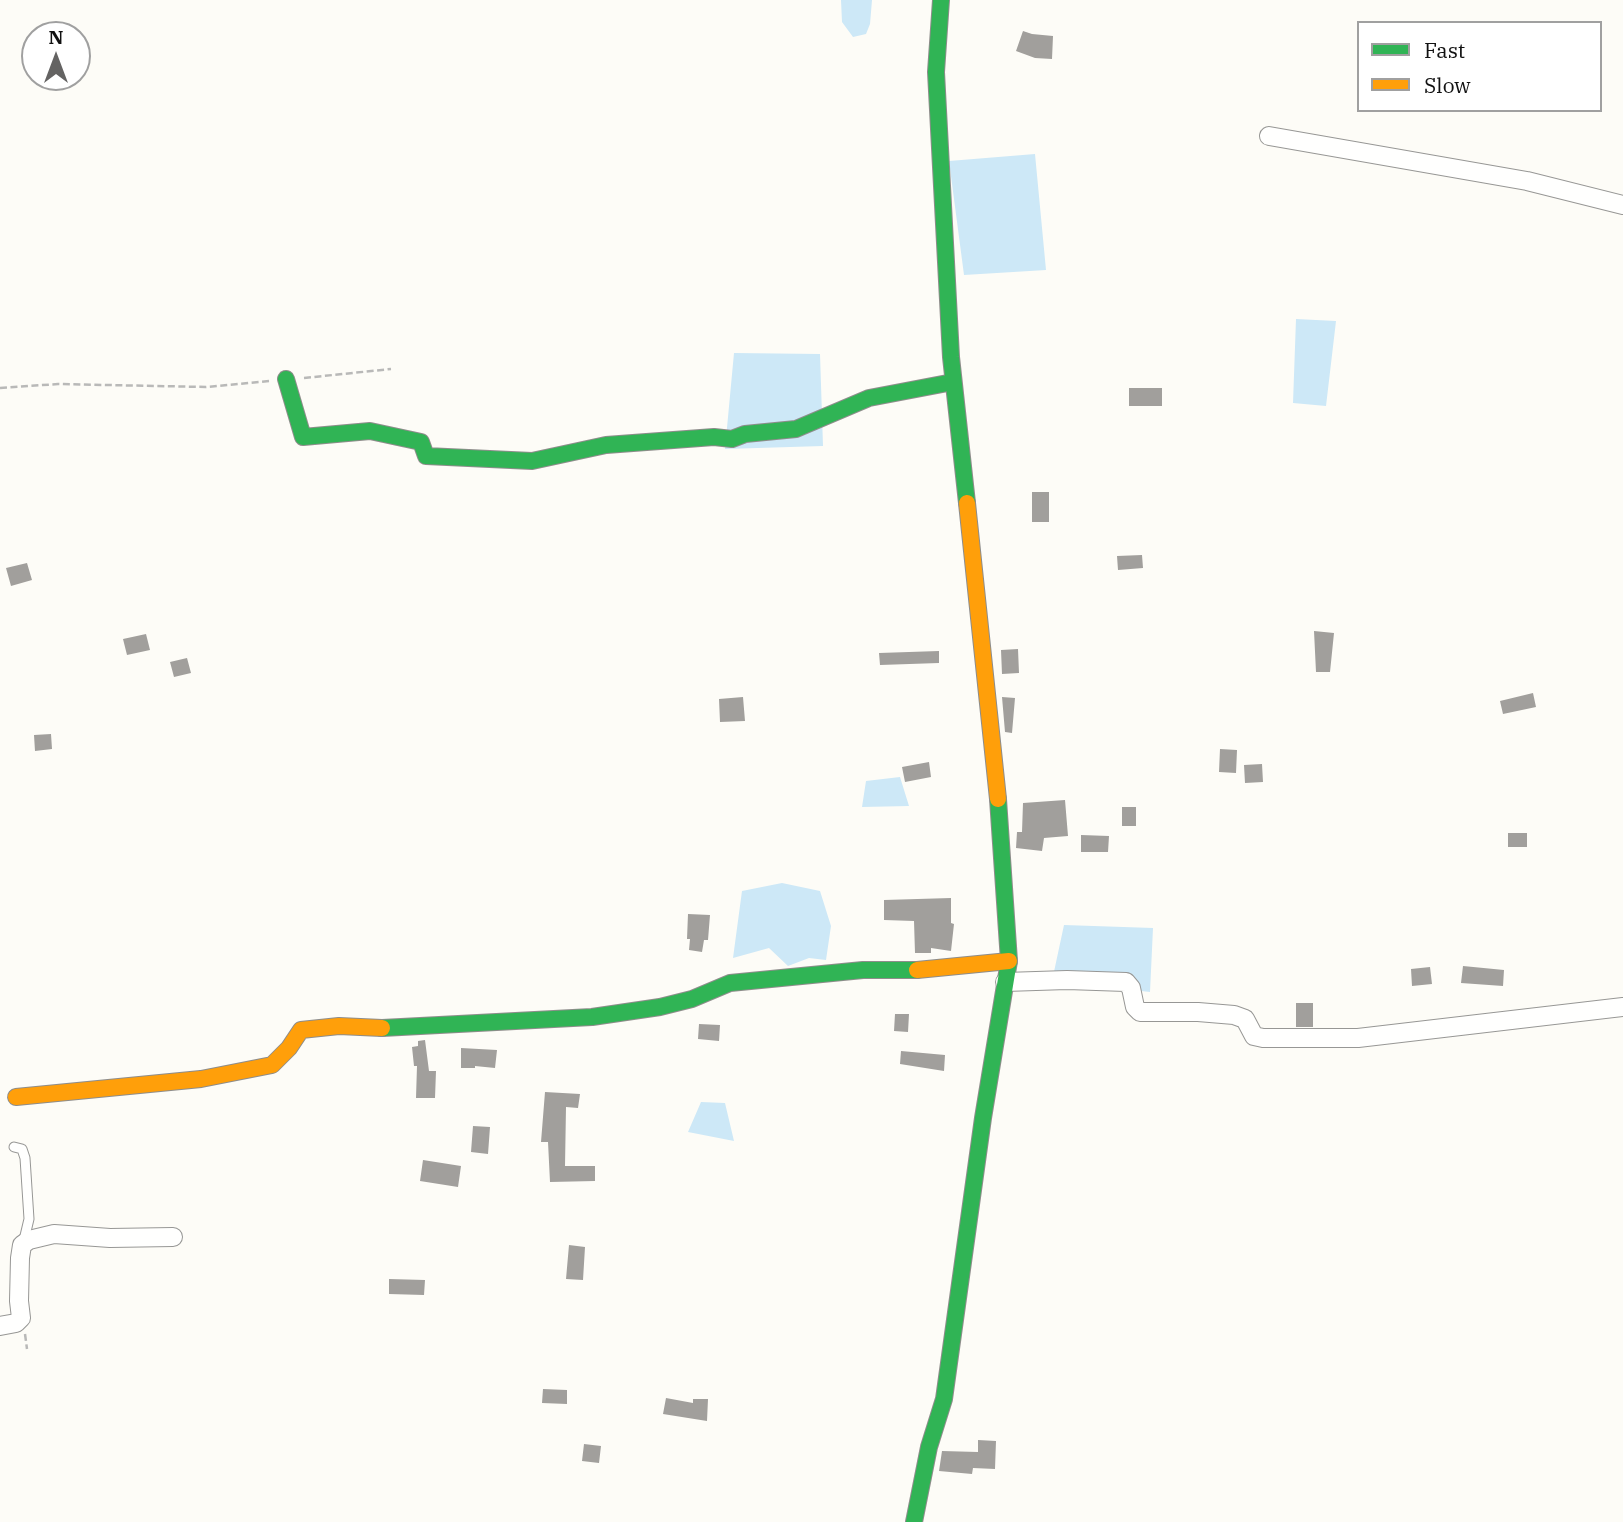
<!DOCTYPE html>
<style>
body{margin:0}
#map{position:relative;width:1623px;height:1522px;overflow:hidden;background:#fdfcf7;font-family:"IBM Plex Serif",serif}
canvas{display:block}
.legend{position:absolute;left:1357px;top:21px;width:245px;height:91px;box-sizing:border-box;background:#fff;border:2px solid #a0a0a0;margin:0;padding:9px 12px;list-style:none;font-size:21px;color:#111}
.legend li{display:flex;align-items:center;gap:14px;height:35px}
.legend b{width:35px;border:2px solid #a0a0a0}
.north{position:absolute;left:21px;top:21px;width:70px;height:70px;box-sizing:border-box;background:#fff;border:2px solid #a0a0a0;border-radius:50%;rotate:0deg;font-size:19px;font-weight:700;line-height:28px;text-align:center;color:#111}
.north::after{content:'';display:block;margin:auto;width:24px;height:32px;background:#646362;clip-path:polygon(50% 0,100% 100%,50% 72%,0 100%)}
</style>
<div id="map">
<canvas width="1623" height="1522"></canvas>
<ul class="legend">
<li><b style="height:9px;background:#30b455"></b>Fast</li>
<li><b style="height:9px;background:#ff9f0a"></b>Slow</li>
</ul>
<div class="north">N</div>
</div>
<script>
const g = document.querySelector('canvas').getContext('2d');
g.lineJoin = 'round';
function fill(path, color) { g.fillStyle = color; g.fill(path, 'evenodd'); }
const poly = rows => new Path2D(rows.map(r => 'M' + r).join(''));
function stroke(path, color, width, dash) { g.strokeStyle = color; g.lineWidth = width; g.lineCap = dash ? 'butt' : 'round'; g.setLineDash(dash || []); g.stroke(path); }
const water = poly([
 [841,0,872,0,870,24,866,34,853,37,842,22],
 [1035,154,1046,270,964,275,949,161],
 [1296,319,1336,321,1326,406,1293,403],
 [734,353,820,354,823,446,725,449],
 [900,777,909,806,862,807,866,781],
 [782,883,820,891,831,926,826,960,809,958,788,966,769,948,733,958,742,891],
 [1064,925,1153,928,1150,992,1052,981],
 [701,1102,725,1103,734,1141,688,1132]
]);
const building = poly([
 [1023,31,1032,34,1053,36,1052,59,1035,58,1016,51],
 [1129,388,1162,388,1162,406,1129,406],
 [1032,492,1049,492,1049,522,1032,522],
 [1142,555,1143,568,1118,570,1117,556],
 [27,563,32,580,11,586,6,568],
 [1314,631,1334,633,1330,672,1316,672],
 [146,634,150,650,127,655,123,639],
 [1018,649,1019,673,1002,674,1001,650],
 [939,651,939,663,880,665,879,653],
 [187,658,191,673,174,677,170,662],
 [1533,693,1536,707,1503,714,1500,701],
 [743,697,745,721,720,722,719,699],
 [1002,697,1015,698,1012,733,1005,732],
 [51,734,52,749,35,751,34,735],
 [1220,749,1237,750,1236,773,1219,772],
 [929,762,931,777,905,782,902,767],
 [1262,764,1263,782,1245,783,1244,765],
 [1065,800,1068,836,1044,838,1042,851,1016,848,1017,832,1022,832,1023,803],
 [1122,807,1136,807,1136,826,1122,826],
 [1508,833,1527,833,1527,847,1508,847],
 [1081,835,1109,836,1108,852,1081,852],
 [951,898,951,923,954,924,951,951,931,948,931,953,915,953,914,921,884,920,884,900],
 [688,914,710,915,708,940,704,940,702,952,689,950,690,939,687,939],
 [1463,966,1504,970,1503,986,1461,983],
 [1430,967,1432,984,1412,986,1411,969],
 [1296,1003,1313,1003,1313,1027,1296,1027],
 [895,1014,909,1014,908,1032,894,1031],
 [699,1024,720,1025,719,1041,698,1039],
 [425,1040,429,1071,436,1071,435,1098,416,1098,417,1066,414,1066,412,1047,418,1046,418,1041],
 [461,1048,497,1050,495,1068,475,1066,475,1068,461,1068],
 [901,1051,945,1055,944,1071,900,1064],
 [545,1092,580,1094,578,1108,566,1107,565,1166,595,1166,595,1181,550,1182,548,1142,541,1142],
 [473,1126,490,1127,488,1154,471,1152],
 [423,1160,461,1166,458,1187,420,1181],
 [569,1245,585,1247,583,1280,566,1279],
 [389,1279,425,1280,424,1295,389,1294],
 [543,1389,567,1390,567,1404,542,1403],
 [666,1398,693,1403,693,1399,708,1399,707,1421,663,1414],
 [978,1440,996,1441,995,1469,973,1468,972,1474,939,1471,942,1451,978,1452],
 [584,1444,601,1446,599,1463,582,1461]
]);
const path = poly([
 [304,378,391,369],
 [0,388,58,384,206,387,269,381],
 [25,1334,27,1349]
]);
const lane = poly([
 [14,1147,22,1149,25,1158,29,1219,24,1240]
]);
const street = poly([
 [1269,136,1527,181,1623,205],
 [1005,982,1067,980,1126,982,1131,988,1135,1007,1140,1012,1198,1012,1234,1015,1245,1019,1254,1036,1263,1038,1358,1038,1623,1007],
 [0,1326,16,1323,21,1318,19,1301,20,1258,22,1245,29,1240,54,1234,110,1238,173,1237]
]);
const fast = poly([
 [941,0,936,72,951,357,967,503],
 [286,379,303,437,370,431,421,442,426,456,532,461,606,445,714,437,732,439,745,434,796,429,869,398,953,382],
 [382,1028,592,1017,660,1007,692,999,730,983,863,970,917,970],
 [914,1522,929,1447,944,1399,983,1118,1009,961,998,799]
]);
const slow = poly([
 [967,503,998,799],
 [917,970,1009,961],
 [16,1097,201,1079,272,1065,289,1048,301,1030,339,1026,382,1028]
]);
fill(water, '#cde8f7');
fill(building, '#a19f9c');
stroke(lane, '#979795', 11);
stroke(street, '#979795', 20);
stroke(fast, '#8e8d8b', 18);
stroke(slow, '#8e8d8b', 18);
stroke(path, '#b9b9b8', 2.5, [7, 3.5]);
stroke(lane, '#fffffe', 9);
stroke(street, '#fffffe', 18);
stroke(fast, '#30b455', 16);
stroke(slow, '#ff9f0a', 16);
</script>
